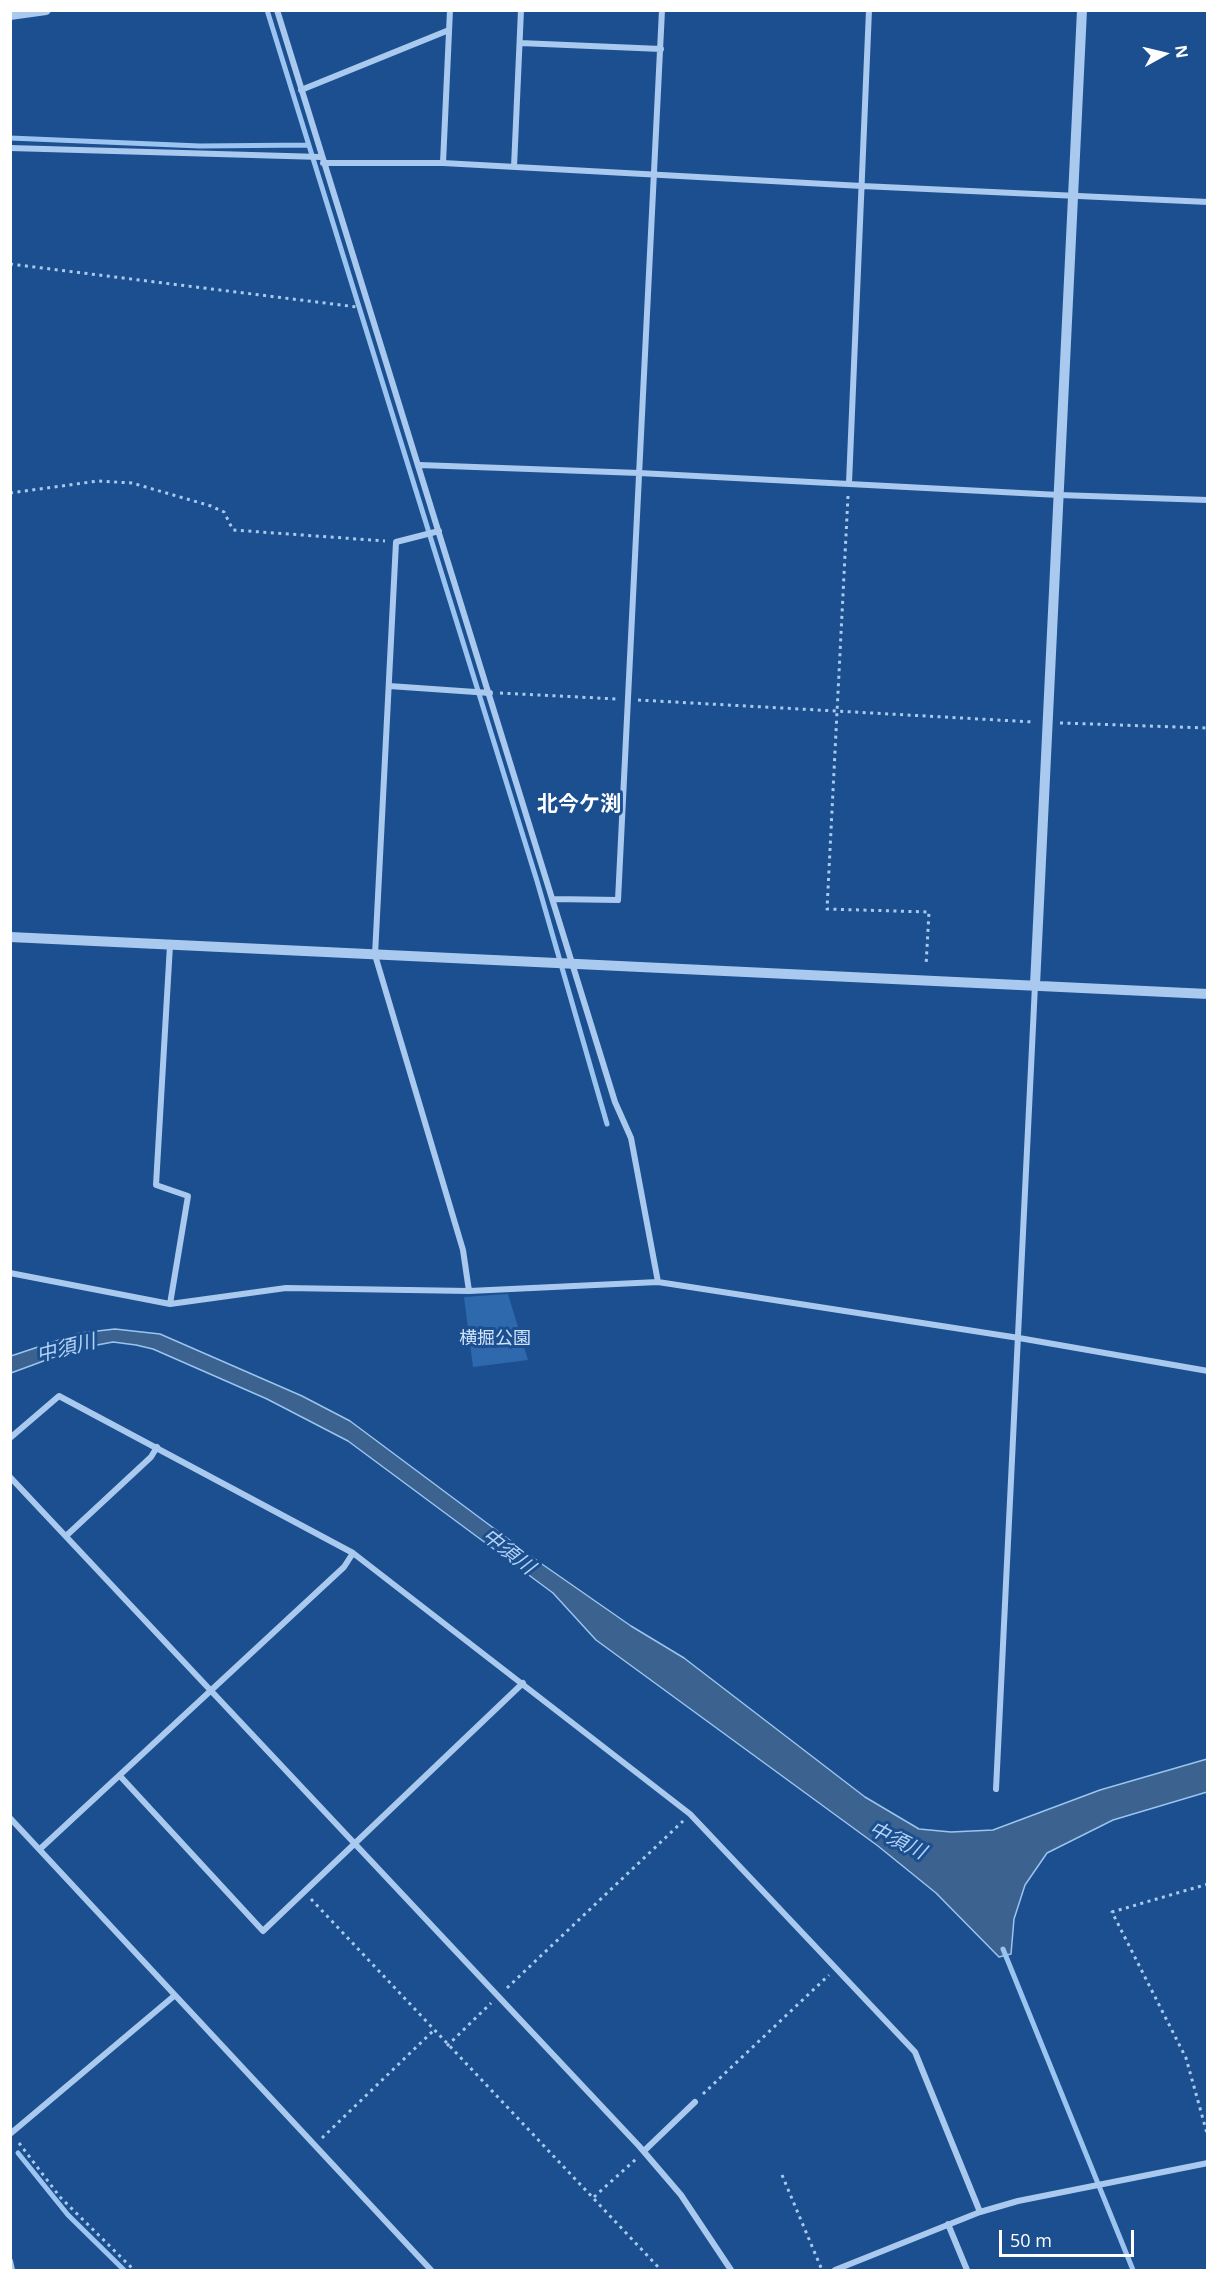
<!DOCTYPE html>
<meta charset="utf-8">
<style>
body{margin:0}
#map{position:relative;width:1218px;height:2281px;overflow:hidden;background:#1b4f8f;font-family:"Open Sans",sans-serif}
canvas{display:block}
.frame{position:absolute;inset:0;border:12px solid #fff;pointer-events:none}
.north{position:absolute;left:1134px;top:24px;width:60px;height:60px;-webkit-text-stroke:4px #1b4f8f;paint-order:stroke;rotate:82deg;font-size:16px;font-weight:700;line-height:24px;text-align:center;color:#fff}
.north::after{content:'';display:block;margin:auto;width:21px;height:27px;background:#fff;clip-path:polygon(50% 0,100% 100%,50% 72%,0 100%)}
.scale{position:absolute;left:999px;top:2230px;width:135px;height:27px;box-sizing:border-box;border:3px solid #fff;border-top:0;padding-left:8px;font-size:18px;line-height:21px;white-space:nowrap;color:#fff;-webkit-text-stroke:4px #1b4f8f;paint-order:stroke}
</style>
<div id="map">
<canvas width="1218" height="2281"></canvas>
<div class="frame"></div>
<div class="north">N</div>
<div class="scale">50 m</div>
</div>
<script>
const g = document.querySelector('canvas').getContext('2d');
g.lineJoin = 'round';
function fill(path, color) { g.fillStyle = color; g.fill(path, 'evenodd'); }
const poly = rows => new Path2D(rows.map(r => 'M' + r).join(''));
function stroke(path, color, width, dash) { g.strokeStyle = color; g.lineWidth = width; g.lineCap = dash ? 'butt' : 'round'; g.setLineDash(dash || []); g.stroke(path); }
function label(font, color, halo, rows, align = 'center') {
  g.font = font + ' "Open Sans","Noto Sans JP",sans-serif'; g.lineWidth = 6; g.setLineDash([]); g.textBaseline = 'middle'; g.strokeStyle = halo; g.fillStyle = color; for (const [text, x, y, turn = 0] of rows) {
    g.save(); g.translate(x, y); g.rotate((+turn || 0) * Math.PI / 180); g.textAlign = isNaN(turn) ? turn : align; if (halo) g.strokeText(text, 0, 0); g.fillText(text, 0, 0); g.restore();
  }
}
const green = poly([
 [508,1294,528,1360,473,1367,464,1297]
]);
const water = poly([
 [115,1329,160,1334,302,1396,350,1421,539,1562,631,1626,684,1658,865,1797,919,1829,951,1832,993,1830,1100,1790,1207,1759,1207,1792,1113,1820,1047,1853,1025,1885,1014,1919,1011,1954,999,1957,936,1893,878,1846,596,1640,553,1593,348,1441,267,1399,153,1349,136,1345,113,1342,76,1349,11,1373,11,1356,80,1333,115,1329]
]);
const stream = poly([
 [267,10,537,881,607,1124],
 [10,138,200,146,309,145],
 [1003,1949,1133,2270],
 [18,2153,68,2215,124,2270]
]);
const path = poly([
 [10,264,357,307],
 [10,493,98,481,132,483,211,506,224,512,233,530,385,541],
 [848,496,827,909,929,912,926,966],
 [500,693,617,699],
 [638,700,1033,722],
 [1060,723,1208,728],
 [1208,1884,1112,1912,1186,2058,1208,2137],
 [311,1899,661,2270],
 [507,1988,683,1821],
 [447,2046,491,2003],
 [703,2094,829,1975],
 [322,2138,433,2031],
 [19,2143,60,2197,134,2270],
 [782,2175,822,2270],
 [594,2197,636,2159]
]);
const minor = poly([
 [277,10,615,1102,631,1138,658,1282],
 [520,43,661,49],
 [301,90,449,30],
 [10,148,321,157],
 [323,163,443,163,862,186,1208,202],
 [443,163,450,10],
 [514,167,521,10],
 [420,465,639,473,1059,495,1208,500],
 [849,483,869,10],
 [439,531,396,542,375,955,463,1250,469,1291],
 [389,686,490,693],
 [554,899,618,900,662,10],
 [10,1273,170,1304,286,1288,469,1291,658,1282,1019,1338,1208,1371],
 [170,1304,188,1196,156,1185,170,945],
 [10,1438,59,1396,353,1553,690,1814,915,2052,980,2212],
 [10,1477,639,2146,681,2195,731,2270],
 [66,1536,151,1457,157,1447],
 [120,1776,263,1931,523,1683],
 [996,1789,1035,985],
 [10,1818,431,2270],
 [40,1849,344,1567,353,1553],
 [10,2134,174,1996],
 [644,2151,695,2102],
 [948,2224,967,2270],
 [10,2261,12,2270],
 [835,2270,980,2212,1018,2201,1208,2163]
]);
const tertiary = poly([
 [10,15,46,10],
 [10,937,1208,994],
 [1035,985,1082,10]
]);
const parkNames = [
 ["横掘公園",495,1339]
];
const waterNames = [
 ["中須川",66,1349,-14],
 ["中須川",508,1552,38],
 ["中須川",897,1841,26]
];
const quarterNames = [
 ["北今ケ渕",579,805]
];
fill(green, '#2e69ad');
fill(water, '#3c6290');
stroke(water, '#9cc4f0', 1.5);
stroke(stream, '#9cc4f0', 5);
stroke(path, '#a9c9ee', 3, [3, 4.5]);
stroke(minor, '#a9c9ee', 6);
stroke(tertiary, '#a9c9ee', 10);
label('18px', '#cfe3fa', '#1b4f8f', parkNames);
label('italic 20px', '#b5d3f5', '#1b4f8f', waterNames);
label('bold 21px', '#fff', '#1b4f8f', quarterNames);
</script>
